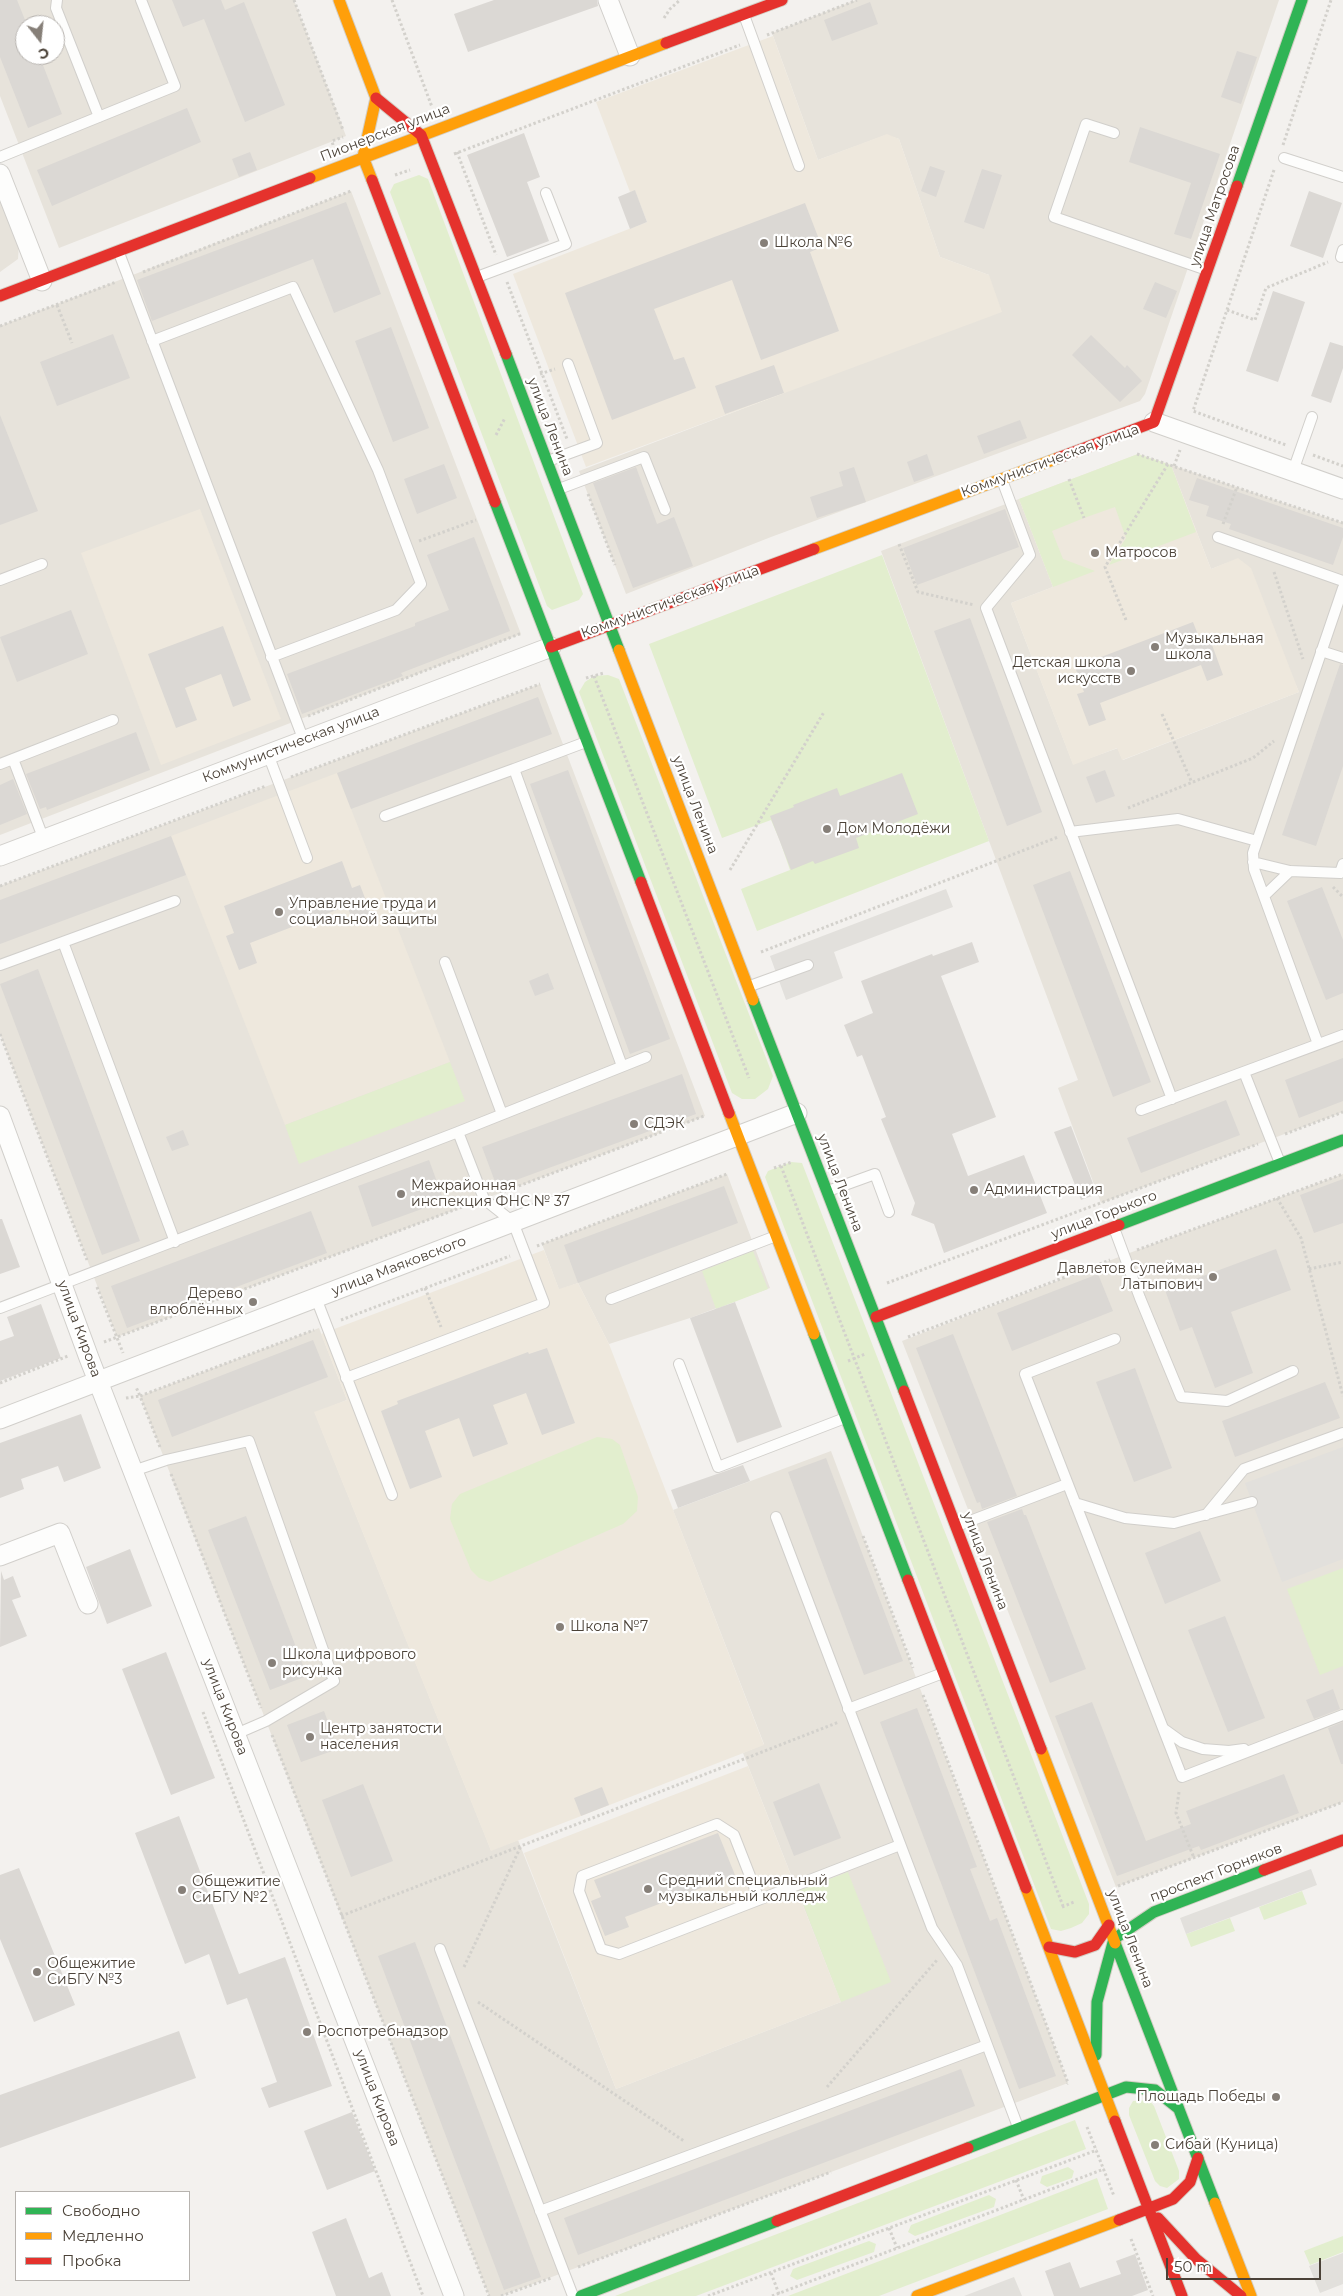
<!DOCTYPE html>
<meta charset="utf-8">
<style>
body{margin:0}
#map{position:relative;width:1343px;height:2296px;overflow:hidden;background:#f3f1ee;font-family:Montserrat,sans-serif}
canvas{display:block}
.legend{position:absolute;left:15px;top:2191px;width:175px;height:90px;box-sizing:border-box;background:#fff;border:1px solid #b7b3af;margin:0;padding:6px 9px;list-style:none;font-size:15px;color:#4b4238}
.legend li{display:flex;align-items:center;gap:10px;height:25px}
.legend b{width:25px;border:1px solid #b7b3af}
.north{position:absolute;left:15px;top:15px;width:50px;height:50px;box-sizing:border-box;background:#fff;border:1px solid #b7b3af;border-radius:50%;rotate:164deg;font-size:14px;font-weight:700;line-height:20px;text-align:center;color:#4b4238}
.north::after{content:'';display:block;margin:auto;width:18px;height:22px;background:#867f78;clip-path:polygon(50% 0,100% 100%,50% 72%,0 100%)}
.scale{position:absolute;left:1166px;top:2258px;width:155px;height:22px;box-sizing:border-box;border:2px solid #4b4238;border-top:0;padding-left:6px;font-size:15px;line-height:18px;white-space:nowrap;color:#4b4238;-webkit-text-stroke:4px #fff;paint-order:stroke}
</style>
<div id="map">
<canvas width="1343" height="2296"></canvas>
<ul class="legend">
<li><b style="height:6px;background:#30b455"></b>Свободно</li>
<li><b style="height:6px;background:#ff9f0a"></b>Медленно</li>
<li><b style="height:6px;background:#e5322d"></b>Пробка</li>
</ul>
<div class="north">С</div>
<div class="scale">50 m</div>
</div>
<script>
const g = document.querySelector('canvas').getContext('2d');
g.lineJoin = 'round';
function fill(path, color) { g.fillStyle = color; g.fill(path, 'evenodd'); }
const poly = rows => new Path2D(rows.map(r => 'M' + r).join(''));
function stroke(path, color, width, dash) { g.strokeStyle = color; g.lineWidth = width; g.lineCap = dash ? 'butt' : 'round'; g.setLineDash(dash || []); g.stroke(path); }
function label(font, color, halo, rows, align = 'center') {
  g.font = font + ' Montserrat,sans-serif'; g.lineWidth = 4.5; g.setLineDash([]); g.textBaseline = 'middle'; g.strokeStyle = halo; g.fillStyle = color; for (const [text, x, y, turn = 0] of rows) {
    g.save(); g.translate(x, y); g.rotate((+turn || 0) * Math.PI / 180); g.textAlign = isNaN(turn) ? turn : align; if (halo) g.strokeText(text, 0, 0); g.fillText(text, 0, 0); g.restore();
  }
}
const residential = poly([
 [0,0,294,0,346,136,59,248,0,96],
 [25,25,55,25,55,55,25,55],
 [856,0,1279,0,1145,394,1140,401,771,537,626,594,579,471,784,393,989,275,940,257,899,139,886,135,818,160,772,33],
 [351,191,521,634,0,835,0,326],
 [0,194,19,244,18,259,0,272],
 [1171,465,1343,523,1343,1112,1101,1203,1058,1088,1078,1080,881,551,1019,499,1053,587,1011,603,1073,764,1118,748,1123,760,1299,692,1238,559,1211,569],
 [540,684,705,1116,117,1337,0,1034,0,886],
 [727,1174,770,1288,690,1318,609,1344,578,1283,559,1290,542,1244],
 [1343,1174,1343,1802,1116,1887,902,1341,1124,1255],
 [319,1328,347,1400,315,1413,491,1850,518,1840,616,2089,841,2002,743,1753,764,1744,673,1510,831,1451,1068,2083,501,2296,489,2296,140,1396]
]);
const education = poly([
 [773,36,818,160,887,134,899,139,940,257,989,275,1002,312,586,467,513,274,647,222,635,191,630,192,596,102],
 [1138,454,1171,465,1211,569,1238,558,1251,568,1299,692,1122,760,1117,748,1073,765,1011,603,1053,587,1019,499],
 [200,509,281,719,161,765,81,553],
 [337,773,450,1062,285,1125,171,836],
 [544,1250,559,1289,578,1283,609,1344,764,1745,491,1851,314,1412,347,1400,321,1334],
 [748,1766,841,2002,616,2089,524,1853]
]);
const green = poly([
 [419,175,428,179,583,594,579,600,552,610,547,606,390,192,394,184],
 [1138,454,1171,465,1196,532,1109,565,1126,538,1115,507,1084,518,1052,531,1063,559,1095,571,1053,587,1019,499],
 [882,555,989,841,757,931,741,889,790,870,780,841,771,820,722,838,649,644],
 [608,675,619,679,773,1076,768,1089,755,1099,742,1099,732,1093,579,692,585,682,594,676],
 [450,1062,465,1101,299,1164,285,1125],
 [791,1162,802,1163,1089,1904,1089,1914,1082,1923,1071,1928,1061,1931,1051,1929,765,1177,768,1171],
 [753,1251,768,1289,716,1309,702,1271],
 [597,1437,612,1439,620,1445,638,1497,637,1511,623,1524,490,1582,479,1578,471,1570,450,1519,452,1504,460,1494],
 [1343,1568,1343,1666,1320,1675,1287,1589],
 [848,1872,891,1982,841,2002,798,1891],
 [1302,1891,1307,1904,1264,1920,1259,1907],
 [1230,1918,1235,1931,1191,1947,1186,1934],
 [1149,2100,1154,2106,1179,2171,1179,2179,1167,2188,1160,2186,1155,2181,1129,2115,1129,2108,1133,2101],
 [1075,2120,1086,2149,696,2296,615,2296],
 [1068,2167,1074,2171,1072,2178,1047,2187,1040,2183,1042,2176],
 [1097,2178,1108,2209,879,2296,788,2296],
 [989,2195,996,2199,994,2207,915,2236,908,2232,911,2225],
 [1343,2236,1343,2252,1310,2265,1304,2251],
 [869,2241,876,2244,874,2252,797,2280,790,2276,793,2269]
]);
const parking = poly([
 [946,889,953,907,834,952,843,978,786,1000,770,956],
 [1343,1447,1343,1559,1282,1582,1245,1483],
 [1311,1869,1317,1885,1186,1934,1180,1918],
 [1343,2253,1343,2284,1320,2293,1309,2266],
 [1014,2277,1022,2296,964,2296]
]);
const building = poly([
 [0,0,17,0,27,25,25,25,25,55,39,55,62,114,28,128,0,57],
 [172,0,221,0,225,10,244,2,285,105,245,122,204,19,183,27],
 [494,0,597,0,598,6,468,52,454,14],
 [870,2,878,24,832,41,824,20],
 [1237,51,1257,57,1241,104,1221,97],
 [187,108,201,142,52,206,37,170],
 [1140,127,1220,154,1191,239,1174,234,1191,183,1129,162],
 [524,133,540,177,527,182,549,241,507,257,467,155],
 [250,152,257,170,239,177,232,159],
 [930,166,945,171,936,197,921,191],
 [982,169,1002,175,984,229,964,222],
 [635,190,647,222,630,229,618,197],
 [1309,191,1342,203,1323,258,1290,246],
 [346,202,381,294,334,313,313,259,152,321,137,280],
 [805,203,822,247,810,252,839,331,761,360,732,280,654,309,674,360,684,357,696,388,612,420,565,293],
 [1155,282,1177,291,1166,318,1143,309],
 [1273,291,1305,302,1278,382,1246,371],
 [391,327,429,428,393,442,355,341],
 [113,334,130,378,57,406,40,362],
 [1091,335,1125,368,1127,365,1142,381,1120,402,1072,355],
 [1330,342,1343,346,1343,368,1331,403,1311,396],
 [774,365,784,393,725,414,715,386],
 [0,415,38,511,0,525],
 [1020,420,1027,438,984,454,977,436],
 [927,454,934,475,914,482,907,462],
 [444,464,457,498,417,514,404,479],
 [636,467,657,524,674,517,693,566,633,588,593,483],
 [854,467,866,502,817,518,810,497,843,486,839,472],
 [1197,478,1343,528,1343,537,1333,565,1229,529,1231,524,1206,516,1209,506,1189,500],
 [1005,509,1019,547,917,585,903,548],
 [474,537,510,631,401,673,403,676,302,714,287,674,415,626,415,623,449,610,427,555],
 [71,610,88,654,17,682,0,637],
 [970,618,1042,812,1007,826,934,631],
 [1193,622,1202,645,1211,642,1223,675,1207,681,1201,665,1100,703,1106,720,1089,726,1077,694,1084,692,1075,667],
 [223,626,251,700,233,707,221,674,185,688,197,720,176,728,148,654],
 [1340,664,1343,665,1343,766,1316,846,1282,835],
 [538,697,552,734,351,809,337,773],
 [136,732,150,770,47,810,46,807,40,809,26,774],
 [568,770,670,1039,630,1054,530,784],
 [1105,770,1115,796,1096,803,1086,777],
 [902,773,918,814,856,838,859,848,815,864,813,861,791,870,770,816,794,807,793,805,837,788,840,796],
 [13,779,27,814,0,825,0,785],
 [171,836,186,875,0,944,0,900],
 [342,861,352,888,360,885,373,919,355,926,347,906,250,943,257,963,239,970,226,936,234,933,224,906],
 [1070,871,1151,1082,1113,1097,1033,885],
 [1322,887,1343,940,1343,993,1326,1000,1287,901],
 [972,942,979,962,941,976,996,1117,952,1134,968,1176,1024,1155,1047,1213,944,1253,934,1224,911,1215,915,1203,881,1119,886,1117,862,1055,857,1057,844,1025,873,1013,861,981,932,954,933,956],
 [38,969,140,1241,102,1255,0,984],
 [548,973,554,989,535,996,529,981],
 [1343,1058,1343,1101,1299,1118,1285,1080],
 [682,1074,696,1114,497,1187,482,1147],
 [1226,1100,1240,1135,1141,1173,1127,1138],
 [1071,1126,1097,1194,1081,1200,1054,1132],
 [183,1130,189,1145,172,1151,166,1137],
 [429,1160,444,1201,372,1227,358,1186],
 [1343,1179,1343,1223,1314,1233,1300,1195],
 [724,1186,738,1223,578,1283,564,1245],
 [311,1211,327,1253,127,1328,111,1286],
 [0,1219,2,1219,20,1267,0,1274],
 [1276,1249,1291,1290,1231,1312,1253,1373,1215,1388,1192,1327,1180,1331,1165,1290],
 [1098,1274,1113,1311,1012,1351,997,1313],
 [735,1302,782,1427,737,1443,690,1318],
 [41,1304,61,1358,0,1381,0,1341,14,1336,7,1317],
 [953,1334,1017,1496,982,1509,980,1502,977,1503,916,1348],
 [313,1340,328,1377,172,1437,158,1400],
 [547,1348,575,1423,542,1435,526,1393,493,1405,508,1444,473,1457,459,1418,425,1431,442,1477,410,1489,381,1411,398,1404,397,1401,528,1352,529,1354],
 [1135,1368,1172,1468,1134,1482,1096,1382],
 [1325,1382,1340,1418,1235,1457,1222,1421],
 [81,1414,101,1468,64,1482,58,1466,21,1479,24,1489,0,1498,0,1443],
 [826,1458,903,1661,864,1675,788,1472],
 [743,1465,750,1481,678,1508,671,1490],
 [1022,1509,1024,1515,1026,1515,1086,1669,1050,1683,987,1522],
 [246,1516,307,1676,270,1690,208,1530],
 [1200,1531,1221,1581,1165,1604,1145,1553],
 [130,1549,152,1606,107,1624,86,1567],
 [1,1571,4,1580,13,1576,21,1597,12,1600,27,1636,0,1647],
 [1225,1616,1265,1718,1228,1732,1188,1630],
 [166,1652,215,1778,171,1795,122,1669],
 [1333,1689,1340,1709,1314,1719,1306,1700],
 [1092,1702,1146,1841,1191,1824,1186,1811,1284,1774,1299,1813,1201,1850,1199,1846,1117,1876,1055,1716],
 [917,1708,977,1867,970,1869,990,1921,997,1918,1056,2076,1019,2089,880,1722],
 [324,1711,338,1749,301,1762,287,1725],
 [1343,1722,1343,1764,1341,1764,1328,1728],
 [819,1783,841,1838,794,1856,773,1802],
 [363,1784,393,1861,351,1877,322,1800],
 [602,1787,609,1805,581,1816,574,1798],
 [179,1816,239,1974,285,1957,332,2086,269,2108,261,2088,277,2082,247,1998,227,2005,209,1954,185,1964,135,1833],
 [718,1833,735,1875,625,1917,629,1927,605,1936,591,1901,601,1897,594,1880],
 [19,1868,75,2005,34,2022,0,1939,0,1875],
 [415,1942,541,2277,504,2290,378,1956],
 [179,2031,196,2078,0,2148,0,2095],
 [961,2069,975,2106,578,2255,564,2218],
 [352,2112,375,2171,327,2190,304,2131],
 [346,2218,369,2278,382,2272,391,2296,336,2296,312,2232],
 [1135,2254,1148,2290,1132,2296,1054,2296,1045,2271,1070,2262,1080,2288,1121,2274,1116,2261]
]);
const path = poly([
 [294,0,343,130],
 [392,0,432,107],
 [664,18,670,9,680,0],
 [767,35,857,0],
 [333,145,332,141,343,137],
 [1283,145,1331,0],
 [457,152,496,255],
 [454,154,740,45],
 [1274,170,1193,411,1286,445],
 [395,175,410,170],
 [143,272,351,191],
 [507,282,567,439],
 [57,305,72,343],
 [1227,310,1255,320,1266,288,1328,262],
 [0,326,116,282],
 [540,374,555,369],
 [496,435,505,418],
 [1137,454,1343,523],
 [1313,455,1343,466],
 [1174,466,1180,450],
 [1069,479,1084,518],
 [588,494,615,565],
 [1223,524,1237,487],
 [419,541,476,520],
 [899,544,918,592,974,605],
 [1274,572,1303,659],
 [1126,620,1105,567,1168,464],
 [594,676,749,1078],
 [586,678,604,673],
 [1162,714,1192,783],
 [308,716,522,633],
 [291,777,540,684],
 [1128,808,1253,758,1274,741],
 [730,870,824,712],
 [0,886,266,786],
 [1333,887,1343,897],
 [761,952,1058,837],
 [0,1034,87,1260],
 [1285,1134,1343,1112],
 [781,1166,1063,1906],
 [774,1168,792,1162],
 [500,1193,704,1116],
 [1277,1198,1301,1238,1343,1396],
 [537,1246,727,1174],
 [1137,1250,1343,1174],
 [1309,1269,1343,1262],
 [887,1283,1258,1144],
 [97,1287,123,1353],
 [425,1288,441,1327],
 [341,1320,510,1256],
 [908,1337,1110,1260],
 [104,1342,470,1204],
 [848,1361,865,1354],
 [0,1383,68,1356],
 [126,1398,140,1396,136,1387],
 [160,1447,140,1396,314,1330],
 [171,1474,261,1708],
 [863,1536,913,1668],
 [923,1695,1068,2083,1067,2084],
 [203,1712,423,2296],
 [272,1735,489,2296],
 [1179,1792,1176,1813,1194,1858],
 [1118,1886,1343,1802],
 [1062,1907,1074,1902],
 [341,1916,839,1722],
 [464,1967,521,1846],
 [478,2002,684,2141],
 [827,2087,937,1960],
 [1087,2127,1114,2196],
 [1016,2180,1024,2200],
 [889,2228,897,2248],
 [1131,2239,1153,2296],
 [578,2267,831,2172],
 [771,2273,779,2294],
 [501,2296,551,2278],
 [708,2296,1097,2150],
 [772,2296,1104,2169]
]);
const lane = poly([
 [57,0,56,8,99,117],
 [744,15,799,166],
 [1114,133,1086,124,1054,217,1207,270],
 [0,157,175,86,141,0],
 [1284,158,1343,177],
 [119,253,304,741],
 [1341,257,1343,250],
 [477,277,566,244,546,193],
 [152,341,293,287,378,470,421,584,396,610,271,657],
 [548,461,597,443,568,364],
 [1293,471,1312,417],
 [1002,480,1030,555,986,608,1172,1099],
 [559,489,644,457,665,510],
 [1218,537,1343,581],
 [0,580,42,564],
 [1321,651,1343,658],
 [586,742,514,769,622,1066],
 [268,754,307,858],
 [13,759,44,840],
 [0,764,113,720],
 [385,816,514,769],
 [1070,832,1178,819,1257,841],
 [1253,862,1290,871],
 [1264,896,1290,871,1340,873,1343,864],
 [175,901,63,942,175,1242],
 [445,962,502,1114],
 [0,965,63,942],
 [750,986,808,965],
 [1318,1044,1254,869,1253,853,1343,588],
 [1244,1072,1280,1163],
 [1141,1110,1343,1035],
 [828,1191,875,1174,889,1212],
 [1114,1228,1140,1298,1181,1397,1227,1401,1293,1371],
 [316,1298,392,1495],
 [611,1299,776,1236],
 [0,1308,458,1132],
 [1115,1339,1025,1374,1182,1777,1343,1715],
 [679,1364,718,1467,845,1418],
 [346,1378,544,1303,513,1222,484,1199,458,1132,646,1057],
 [133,1471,166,1460,249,1441,334,1681,266,1721,236,1734],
 [1075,1503,1125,1518,1174,1523,1252,1502],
 [1206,1515,1244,1469,1343,1433],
 [776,1517,932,1928,957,1965,1018,2127],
 [957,1526,1067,1484],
 [848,1709,943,1673],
 [1164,1729,1182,1742,1203,1749,1229,1751,1244,1749],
 [759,1899,734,1835,717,1824,582,1876,579,1891,601,1949,619,1954,900,1845],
 [440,1949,573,2296],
 [540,2211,987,2045]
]);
const street = poly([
 [608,0,630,56],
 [0,174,42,281],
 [1154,422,1343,489],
 [0,856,551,647],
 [0,1116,89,1358,454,2296],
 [0,1419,797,1113],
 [0,1556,60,1533,88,1604]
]);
const fast = poly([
 [1237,186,1302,0],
 [506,354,619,650],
 [495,502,641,882],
 [753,1000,904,1391],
 [1119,1225,1343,1140],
 [814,1334,908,1580],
 [1115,1943,1215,2203],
 [1096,2055,1097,2002,1114,1939,1154,1912,1264,1870],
 [968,2148,1126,2087,1155,2090,1179,2109],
 [581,2296,777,2221]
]);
const slow = poly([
 [339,0,376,98,363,157,372,180],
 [310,178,666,43],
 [814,549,1058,458],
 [619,650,753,1000],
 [729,1113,814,1334],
 [1041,1749,1115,1943],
 [1026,1888,1115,2121],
 [1215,2203,1251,2296],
 [917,2296,1119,2220]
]);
const jam = poly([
 [666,43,782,0],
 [376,98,421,135,506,354],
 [372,180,495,502],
 [0,296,310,178],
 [1058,458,1154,422,1237,186],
 [551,647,814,549],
 [641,882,729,1113],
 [876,1317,1119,1225],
 [904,1391,1041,1749],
 [908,1580,1026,1888],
 [1264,1870,1343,1840],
 [1049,1947,1075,1952,1095,1945,1109,1925],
 [1115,2121,1182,2296],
 [1158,2218,1196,2259,1241,2296],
 [1119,2220,1173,2199,1190,2182,1198,2158],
 [777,2221,968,2148]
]);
const markers = [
 [764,243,5,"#867f78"],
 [1095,553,5,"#867f78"],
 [1155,647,5,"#867f78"],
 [1131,671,5,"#867f78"],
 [827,829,5,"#867f78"],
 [279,912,5,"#867f78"],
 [634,1124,5,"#867f78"],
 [974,1190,5,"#867f78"],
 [401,1194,5,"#867f78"],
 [1213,1277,5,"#867f78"],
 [253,1302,5,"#867f78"],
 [560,1627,5,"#867f78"],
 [272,1663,5,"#867f78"],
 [310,1737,5,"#867f78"],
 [648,1889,5,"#867f78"],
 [182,1890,5,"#867f78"],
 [37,1972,5,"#867f78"],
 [307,2032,5,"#867f78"],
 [1276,2097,5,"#867f78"],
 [1155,2145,5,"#867f78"]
];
const streetNames = [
 ["Пионерская улица",385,133,-21],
 ["улица Матросова",1215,206,-71],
 ["улица Ленина",550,427,69],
 ["Коммунистическая улица",1050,461,-20],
 ["Коммунистическая улица",670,602,-20],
 ["Коммунистическая улица",291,745,-21],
 ["улица Ленина",695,805,69],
 ["улица Ленина",840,1183,69],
 ["улица Горького",1104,1215,-21],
 ["улица Маяковского",399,1266,-21],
 ["улица Кирова",79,1329,70],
 ["улица Ленина",985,1561,69],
 ["улица Кирова",225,1707,69],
 ["проспект Горняков",1216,1873,-21],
 ["улица Ленина",1130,1939,69],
 ["улица Кирова",377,2098,69]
];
const poiNames = [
 ["Школа №6",774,243],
 ["Матросов",1105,553],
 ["Музыкальная",1165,639],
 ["школа",1165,655],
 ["Детская школа",1121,663,"right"],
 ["искусств",1121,679,"right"],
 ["Дом Молодёжи",837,829],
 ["Управление труда и",289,904],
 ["социальной защиты",289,920],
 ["СДЭК",644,1124],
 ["Межрайонная",411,1186],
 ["инспекция ФНС № 37",411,1202],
 ["Администрация",984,1190],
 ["Давлетов Сулейман",1203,1269,"right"],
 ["Латыпович",1203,1285,"right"],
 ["Дерево",243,1294,"right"],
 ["влюблённых",243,1310,"right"],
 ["Школа №7",570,1627],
 ["Школа цифрового",282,1655],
 ["рисунка",282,1671],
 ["Центр занятости",320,1729],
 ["населения",320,1745],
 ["Средний специальный",658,1881],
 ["музыкальный колледж",658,1897],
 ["Общежитие",192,1882],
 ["СиБГУ №2",192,1898],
 ["Общежитие",47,1964],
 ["СиБГУ №3",47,1980],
 ["Роспотребнадзор",317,2032],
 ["Площадь Победы",1266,2097,"right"],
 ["Сибай (Куница)",1165,2145]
];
fill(residential, '#e7e3db');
fill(education, '#eee8dd');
fill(green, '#e2eece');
fill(parking, '#e2e0dc');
fill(building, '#dbd8d4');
stroke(lane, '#d1cfcb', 12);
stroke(street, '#d1cfcb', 21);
stroke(fast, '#d3cec4', 13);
stroke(slow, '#d3cec4', 13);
stroke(jam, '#d3cec4', 13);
stroke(path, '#d3d1cc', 3, [2.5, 2.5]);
stroke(lane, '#fdfdfc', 10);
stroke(street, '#fdfdfc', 19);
stroke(fast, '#30b455', 11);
stroke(slow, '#ff9f0a', 11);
stroke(jam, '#e5322d', 11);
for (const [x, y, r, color] of markers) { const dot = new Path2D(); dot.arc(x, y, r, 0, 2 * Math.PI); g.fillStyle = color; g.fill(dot); stroke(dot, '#fff', 2); }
label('14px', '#4b4238', '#fff', streetNames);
label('14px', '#4b4238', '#fff', poiNames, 'left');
</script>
